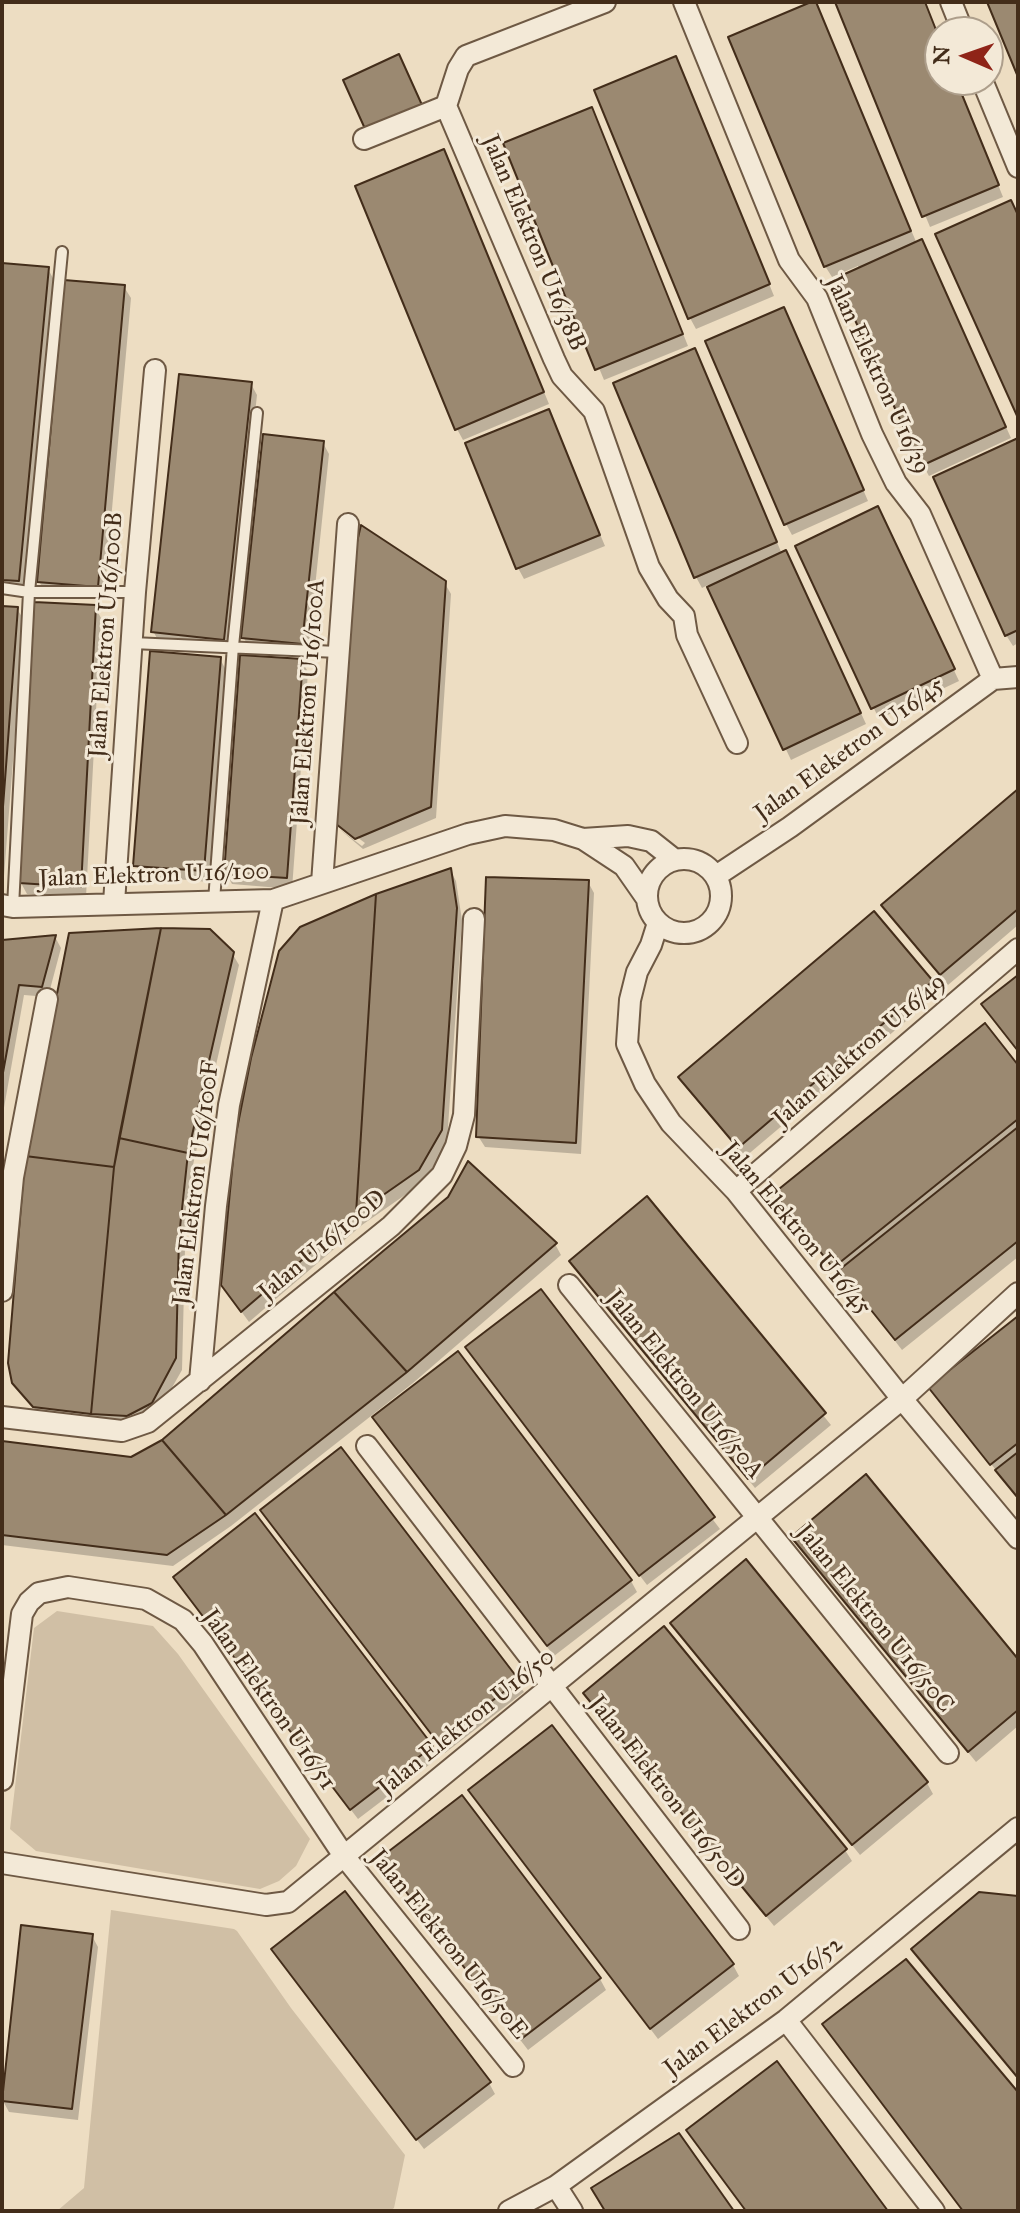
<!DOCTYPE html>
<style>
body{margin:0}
#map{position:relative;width:1020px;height:2213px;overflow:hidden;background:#edddc2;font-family:"IM FELL Great Primer",serif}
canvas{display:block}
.frame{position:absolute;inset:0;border:4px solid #432d1a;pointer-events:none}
.north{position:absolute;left:924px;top:16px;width:80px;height:80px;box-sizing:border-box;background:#f3e9d7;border:2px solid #ad9e8b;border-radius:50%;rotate:272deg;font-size:22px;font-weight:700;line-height:32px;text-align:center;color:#432d1a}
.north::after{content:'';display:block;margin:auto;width:28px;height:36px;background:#8f2418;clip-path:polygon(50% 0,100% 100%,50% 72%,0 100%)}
</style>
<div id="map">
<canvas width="1020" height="2213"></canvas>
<div class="frame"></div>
<div class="north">N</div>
</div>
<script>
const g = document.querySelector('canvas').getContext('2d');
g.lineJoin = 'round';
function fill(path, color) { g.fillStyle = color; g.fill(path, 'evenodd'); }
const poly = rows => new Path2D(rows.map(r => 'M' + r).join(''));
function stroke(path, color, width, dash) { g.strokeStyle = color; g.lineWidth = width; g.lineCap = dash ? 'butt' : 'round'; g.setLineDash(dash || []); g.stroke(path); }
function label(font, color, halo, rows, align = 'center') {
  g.font = font + ' "IM FELL Great Primer",serif'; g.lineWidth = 6; g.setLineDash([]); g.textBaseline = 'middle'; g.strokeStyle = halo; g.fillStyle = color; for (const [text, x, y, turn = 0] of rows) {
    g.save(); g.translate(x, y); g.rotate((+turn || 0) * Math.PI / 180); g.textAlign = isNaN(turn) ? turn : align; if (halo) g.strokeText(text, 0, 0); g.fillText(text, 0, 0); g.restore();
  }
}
const green = poly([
 [57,1611,153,1626,178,1654,310,1839,296,1866,279,1881,260,1889,36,1851,10,1829,34,1628],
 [111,1910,234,1929,237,1931,291,2008,405,2155,394,2208,390,2211,57,2211,84,2188]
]);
const shadow = poly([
 [815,2,917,244,927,252,1011,438,929,476,923,465,858,266,832,277,825,266],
 [837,2,925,2,940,40,940,80,956,80,1003,197,930,227],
 [398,56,430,122,378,146,368,130],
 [681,69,774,296,696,329,690,318],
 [597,120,688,346,604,380,506,144],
 [449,162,549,404,463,440,457,429],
 [2,265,48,269,54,280,25,592,2,589],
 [124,287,131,298,104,598,45,593,39,581],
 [790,320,868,501,792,535,786,524],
 [695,350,782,554,792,564,866,724,791,760,708,585,702,588,696,577],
 [251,384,257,395,229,650,159,642,153,631],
 [548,411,605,546,524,579,518,568],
 [1018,440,1018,643,1013,646,1006,635],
 [323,443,329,454,308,654,250,648,243,637],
 [884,520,959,681,879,719,797,547],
 [444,582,451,594,436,818,363,849,338,828,362,846,365,843,337,822,337,826,333,820],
 [95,607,101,618,86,897,27,894,21,883],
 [2,608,17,609,24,620,3,889],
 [220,659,226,670,209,882,142,876,136,865],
 [302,661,308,672,292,889,232,884,226,873],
 [1018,792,1018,925,948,985,884,906],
 [450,870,456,881,462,920,447,1142,425,1181,362,1225,249,1322,230,1296],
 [588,882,594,893,581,1154,485,1147,478,1136],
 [874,914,938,994,745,1157,681,1077],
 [55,937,61,948,48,997,24,995,2,1119,2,942],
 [232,953,239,965,193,1165,185,1249,182,1370,157,1414,134,1426,41,1417,14,1382],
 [1018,1068,1018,1257,902,1350,844,1275,841,1277,783,1204],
 [647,1199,831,1425,755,1488,572,1262],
 [555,1244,561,1255,413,1383,231,1526,173,1566,2,1545,2,1442,131,1459],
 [541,1292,720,1529,647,1585,474,1359],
 [1018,1318,1018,1498,931,1388],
 [375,1418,631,1581,637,1592,554,1656],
 [341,1450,524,1692,445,1753,269,1522],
 [255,1516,438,1758,358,1819,181,1588],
 [794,1537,1018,1662,1018,1726,976,1762],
 [672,1623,927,1783,933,1794,860,1855],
 [586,1694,845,1850,852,1861,774,1926],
 [471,1791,733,1965,739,1976,658,2039],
 [389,1869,600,1979,606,1990,528,2050],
 [1018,1898,1018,2079,913,1950],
 [92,1936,98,1947,78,2120,9,2112,3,2101],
 [273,1950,489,2083,495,2094,424,2149]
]);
const building = poly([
 [811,2,816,2,911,231,824,267,728,37,811,2],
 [835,2,925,2,940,40,940,80,956,80,999,185,922,217,835,2],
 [987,2,1018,2,1018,77,987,2],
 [399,54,422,105,366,131,343,80,399,54],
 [676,56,770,284,688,319,594,90,676,56],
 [592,107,683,334,595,370,503,143,592,107],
 [444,149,544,392,455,430,355,186,444,149],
 [1011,200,1018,215,1018,418,935,234,1011,200],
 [922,239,1006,427,921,466,836,278,922,239],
 [2,263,49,267,19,581,2,580,2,263],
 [64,280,125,285,98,587,37,582,64,280],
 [784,307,864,490,784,525,705,341,784,307],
 [695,348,777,542,694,578,613,383,695,348],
 [179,374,252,382,224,640,151,632,179,374],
 [549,409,600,535,516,569,465,443,549,409],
 [263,434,324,441,302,644,241,638,263,434],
 [1018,438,1018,630,1005,636,933,477,1018,438],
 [878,506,955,669,871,709,795,546,878,506],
 [361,525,446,581,431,807,355,839,331,820,353,559,361,525],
 [786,550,861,713,783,750,707,587,786,550],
 [34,602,96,605,81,887,19,883,34,602],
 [2,606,18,607,2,820,2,606],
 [150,651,221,657,204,871,133,866,150,651],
 [240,655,303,659,287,878,224,874,240,655],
 [1018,789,1018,909,940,975,881,905,1018,789],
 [451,868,457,908,442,1130,419,1170,356,1214,376,894,451,868],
 [486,877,589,880,576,1143,476,1137,486,877],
 [376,894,356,1214,241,1312,221,1285,235,1139,251,1058,279,951,300,927,376,894],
 [874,911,933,981,738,1148,678,1077,874,911],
 [161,928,210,929,234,952,188,1153,119,1138,161,928],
 [161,928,114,1167,25,1156,69,933,161,928],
 [56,935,42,987,19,985,2,1078,2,940,56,935],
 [1018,975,1018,1051,981,1004,1018,975],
 [985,1023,1018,1065,1018,1119,833,1268,774,1193,985,1023],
 [1018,1127,1018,1241,895,1340,839,1270,1018,1127],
 [119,1138,188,1153,179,1237,176,1358,152,1403,127,1416,91,1414,114,1167,119,1138],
 [25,1156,114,1167,91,1414,33,1407,12,1383,8,1363,25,1156],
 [468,1161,557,1243,407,1372,334,1292,448,1197,468,1161],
 [647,1196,826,1413,748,1479,569,1261,647,1196],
 [541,1289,715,1517,639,1576,465,1347,541,1289],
 [334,1292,407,1372,226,1515,162,1440,334,1292],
 [1018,1316,1018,1443,990,1465,928,1387,1018,1316],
 [458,1351,632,1580,547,1646,372,1417,458,1351],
 [162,1440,226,1515,167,1555,2,1535,2,1441,131,1457,162,1440],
 [341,1447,519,1680,438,1743,260,1510,341,1447],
 [1018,1452,1018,1498,995,1470,1018,1452],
 [866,1474,1018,1659,1018,1710,968,1752,791,1537,866,1474],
 [255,1513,433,1746,350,1810,173,1577,255,1513],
 [746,1559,928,1782,852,1845,670,1623,746,1559],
 [664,1626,847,1849,766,1916,583,1693,664,1626],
 [552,1725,734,1964,650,2029,468,1790,552,1725],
 [462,1795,601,1978,520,2040,380,1858,462,1795],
 [345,1891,491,2082,416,2140,271,1949,345,1891],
 [979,1892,1018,1896,1018,2078,911,1949,979,1892],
 [21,1925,93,1934,72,2109,2,2101,21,1925],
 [906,1959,1018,2092,1018,2211,963,2211,822,2024,906,1959],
 [777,2061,888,2211,746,2211,686,2130,777,2061],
 [679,2133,734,2211,605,2211,591,2188,679,2133]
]);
const lane = poly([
 [2,588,29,592,135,592],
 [132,643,338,652],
 [214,901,233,646,257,413],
 [13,907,29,592,62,252]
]);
const street = poly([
 [684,2,789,260,817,298,872,434,896,483,920,514,993,679],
 [951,2,963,32],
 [982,80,1018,167],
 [446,106,554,359,562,376,594,411,649,567,668,599,684,616,687,635,737,743],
 [446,106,458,69,466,56,605,2],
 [364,139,446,106],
 [583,839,628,836,651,841,675,860],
 '647 896a37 37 0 1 1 74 0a37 37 0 1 1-74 0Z',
 [716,876,790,827,993,679,1018,677],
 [322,883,348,524],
 [114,903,135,592,155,370],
 [2,905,13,907,273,900,468,834,505,826,554,830,583,839,624,866,647,899],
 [658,923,651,945,637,972,630,1000,627,1044,645,1084,671,1123,736,1191,902,1399,1018,1538],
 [736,1191,1018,949],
 [569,1285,948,1753],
 [2,1291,13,1177,47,999],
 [200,1381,216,1206,229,1105,273,900],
 [2,1417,122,1431,148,1422,391,1226,442,1175,456,1146,464,1115,474,919],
 [367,1446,739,1929],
 [2,1780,22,1614,29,1602,39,1593,68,1587,146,1599,183,1620,203,1644,344,1856,513,2066],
 [2,1863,266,1905,288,1902,902,1399,1018,1293],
 [786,2020,934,2211],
 [556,2186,572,2211],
 [509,2211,556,2186,786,2020,1018,1828]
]);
const streetNames = [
 ["Jalan Elektron U16/38B",533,243,67],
 ["Jalan Elektron U16/39",877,375,65],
 ["Jalan Elektron U16/100B",107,635,-86],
 ["Jalan Elektron U16/100A",309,702,-86],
 ["Jalan Eleketron U16/45",850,750,-36],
 ["Jalan Elektron U16/100",154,876,-2],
 ["Jalan Elektron U16/49",860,1051,-41],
 ["Jalan Elektron U16/100F",197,1183,-83],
 ["Jalan Elektron U16/45",796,1229,50],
 ["Jalan U16/100D",323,1246,-40],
 ["Jalan Elektron U16/50A",684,1385,51],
 ["Jalan Elektron U16/50C",874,1619,51],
 ["Jalan Elektron U16/51",268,1700,55],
 ["Jalan Elektron U16/50",467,1723,-39],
 ["Jalan Elektron U16/50D",666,1793,52],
 ["Jalan Elektron U16/50E",448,1945,51],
 ["Jalan Elektron U16/52",754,2007,-37]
];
fill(green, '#d0bfa5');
fill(shadow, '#0003');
fill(building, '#9b8971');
stroke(building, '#432d1a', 2);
stroke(lane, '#6e5944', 14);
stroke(street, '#6e5944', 24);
stroke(lane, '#f3e9d7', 10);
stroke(street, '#f3e9d7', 20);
label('24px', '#432d1a', '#f3e9d7', streetNames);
</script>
